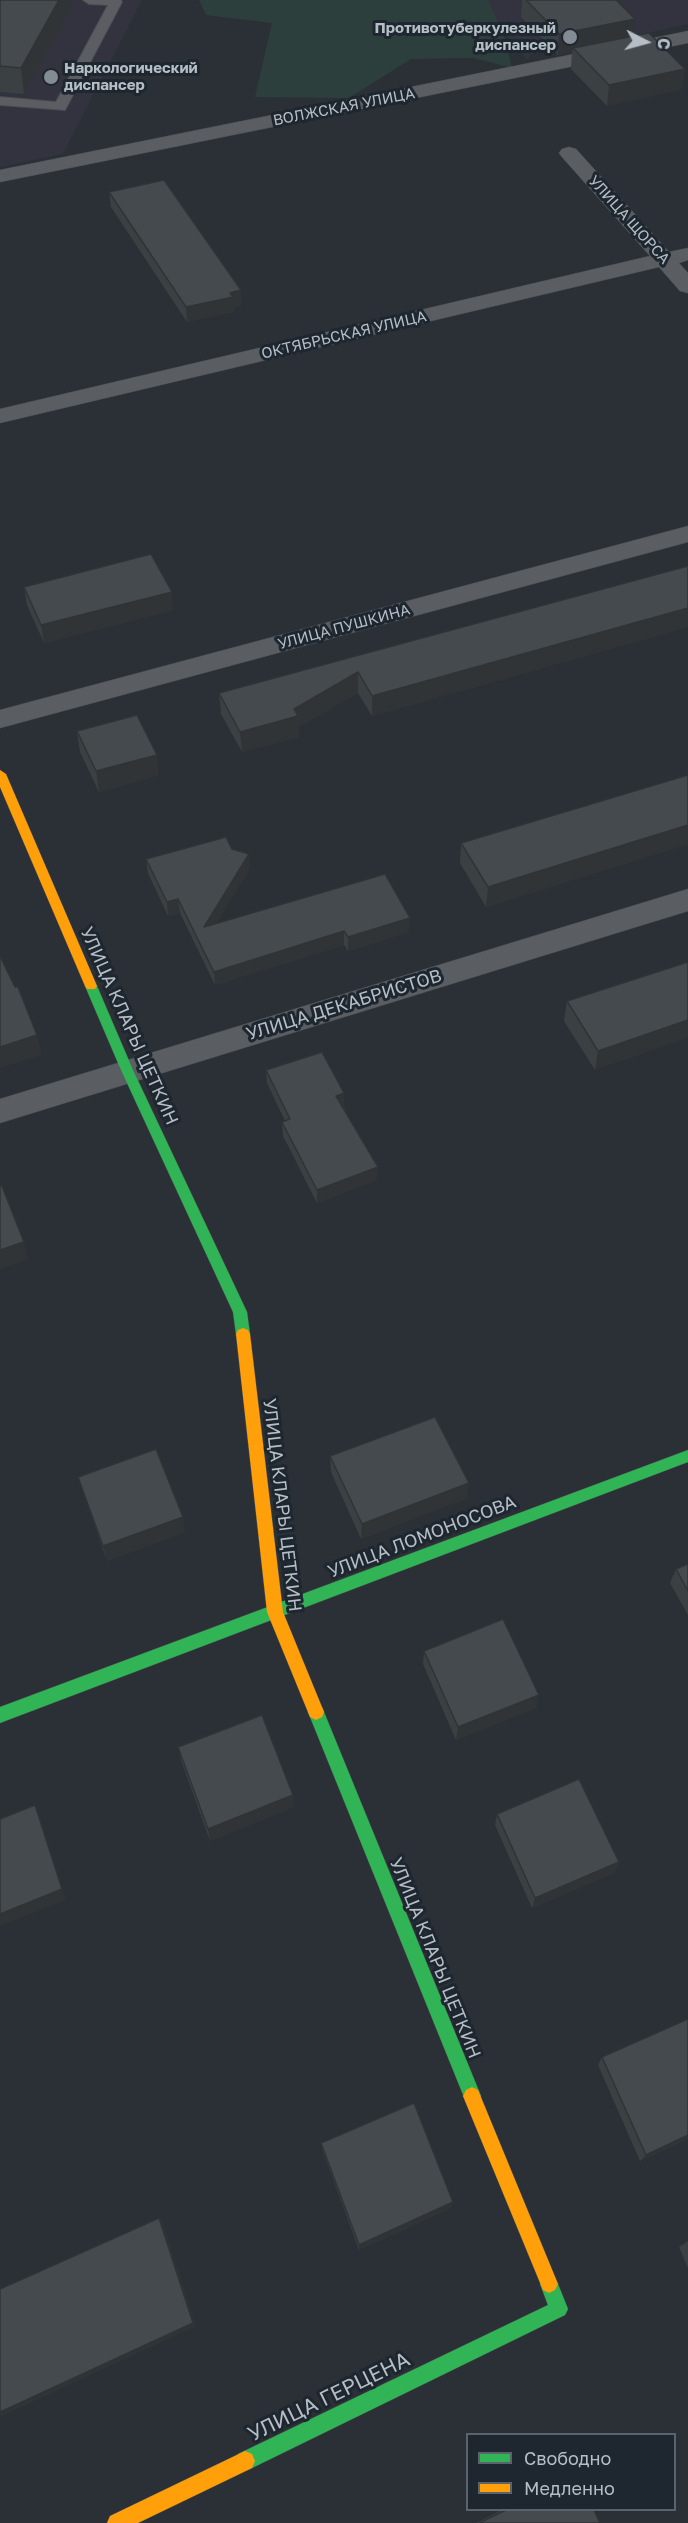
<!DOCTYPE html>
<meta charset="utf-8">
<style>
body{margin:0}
#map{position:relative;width:688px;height:2523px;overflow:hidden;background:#2a3035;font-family:"Golos Text",sans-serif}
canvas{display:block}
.legend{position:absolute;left:466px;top:2433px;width:210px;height:78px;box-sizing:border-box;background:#1e272f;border:2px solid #5a636b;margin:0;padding:8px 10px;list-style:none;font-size:18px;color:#b5bdc5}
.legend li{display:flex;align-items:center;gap:12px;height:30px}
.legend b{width:30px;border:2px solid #5a636b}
.north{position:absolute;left:616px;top:12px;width:60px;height:60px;-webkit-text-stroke:4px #1e272f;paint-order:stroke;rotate:96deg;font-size:16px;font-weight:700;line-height:24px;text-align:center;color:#b5bdc5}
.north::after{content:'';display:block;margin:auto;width:21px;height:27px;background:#b5bdc5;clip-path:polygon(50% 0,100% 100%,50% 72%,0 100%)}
</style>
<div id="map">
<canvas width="688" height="2523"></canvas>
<ul class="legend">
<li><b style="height:8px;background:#30b455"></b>Свободно</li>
<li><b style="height:8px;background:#ff9f0a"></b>Медленно</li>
</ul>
<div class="north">С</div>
</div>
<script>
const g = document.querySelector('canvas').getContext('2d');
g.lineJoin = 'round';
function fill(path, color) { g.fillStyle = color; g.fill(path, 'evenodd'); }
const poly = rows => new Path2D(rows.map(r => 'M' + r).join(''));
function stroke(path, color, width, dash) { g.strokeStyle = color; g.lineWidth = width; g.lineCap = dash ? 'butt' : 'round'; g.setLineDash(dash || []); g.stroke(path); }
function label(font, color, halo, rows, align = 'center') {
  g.font = font + ' "Golos Text",sans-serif'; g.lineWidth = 6; g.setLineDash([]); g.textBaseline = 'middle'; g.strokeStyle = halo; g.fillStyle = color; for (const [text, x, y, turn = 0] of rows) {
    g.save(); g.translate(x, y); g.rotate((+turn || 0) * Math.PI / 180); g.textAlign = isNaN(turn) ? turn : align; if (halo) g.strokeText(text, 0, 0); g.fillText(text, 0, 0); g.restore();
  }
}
const medical = poly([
 [0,0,142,0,63,154,0,167],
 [478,0,688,0,688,24,563,52,553,49,532,54,527,60]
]);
const green = poly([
 [199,0,488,0,504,36,512,68,474,58,411,59,349,98,255,97,272,23,206,15]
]);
const lane = poly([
 [83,0,121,0,122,2,65,110,0,105,0,97,56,102,108,5,89,4,83,0]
]);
const street = poly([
 [688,31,688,43,0,182,0,170,688,31],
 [569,147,576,149,669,252,688,248,688,260,679,263,688,273,688,293,680,291,659,267,0,423,0,409,650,256,562,157,559,153,562,149,569,147],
 [688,526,688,542,0,728,0,710,688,526],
 [688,889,688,911,0,1123,0,1099,688,889]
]);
const fast = poly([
 [91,981,97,986,133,1070,247,1312,250,1334,248,1338,243,1340,238,1338,236,1334,233,1312,121,1070,85,986,91,981],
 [688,1450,688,1462,0,1723,0,1707,688,1450],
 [316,1704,322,1707,324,1712,481,2096,478,2102,472,2105,466,2102,308,1712,310,1707,316,1704],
 [549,2275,555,2278,558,2284,568,2309,565,2315,252,2468,245,2471,238,2468,235,2461,238,2454,548,2305,540,2284,543,2278,549,2275]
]);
const slow = poly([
 [0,770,6,774,97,986,95,989,87,989,85,986,0,787,0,770],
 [243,1328,248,1330,250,1334,283,1612,324,1712,322,1717,316,1720,310,1717,267,1612,236,1334,238,1330,243,1328],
 [472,2087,478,2090,558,2284,555,2290,549,2293,543,2290,463,2096,466,2090,472,2087],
 [245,2451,252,2454,255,2461,252,2468,138,2523,107,2523,110,2516,245,2451]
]);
const wall = poly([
 [0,0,71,10,24,94,0,92],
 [522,0,616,0,633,36,685,69,682,89,607,106,571,69,572,52,558,55,521,17],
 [109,192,242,306,234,307,234,312,187,322,111,207],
 [688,566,688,627,372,716,358,693,298,727,299,737,242,752,221,714,219,693],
 [24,587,174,610,44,643,27,605],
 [77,731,159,775,99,792,80,752],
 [688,775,688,844,486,907,460,863,461,843],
 [232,849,249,854,250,868,216,924,409,932,348,951,344,945,215,985,180,913,168,916,148,873,146,859],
 [688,962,595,1070,564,1021,567,1001],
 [266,1070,344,1107,377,1180,317,1203,283,1136,282,1122,285,1121,267,1083],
 [330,1456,467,1498,361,1539,331,1472],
 [78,1477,185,1532,107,1561,83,1492],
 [688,1564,688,1615,670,1583,676,1569],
 [424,1651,539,1695,536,1708,456,1740,423,1664],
 [178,1747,294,1807,210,1841,181,1760],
 [497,1814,619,1862,614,1873,532,1908,495,1825],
 [688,2019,688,2139,640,2161,598,2065,602,2057],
 [321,2143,451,2208,359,2250,322,2149],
 [688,2241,688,2268,679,2247],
 [502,2510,594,2510,600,2523,476,2523]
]);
const shadedWall = poly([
 [59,0,70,0,71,10,24,94,21,68],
 [635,19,633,40,573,48,572,52,558,55,559,34],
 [685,69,682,89,607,106,609,85],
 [241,290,242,306,234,307,234,312,187,322,186,307],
 [172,592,174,610,44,643,41,625],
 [688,608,688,627,372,716,372,696],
 [358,672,358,693,298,727,299,737,242,752,240,732,294,709],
 [157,755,159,775,99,792,96,771],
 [688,825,688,844,486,907,488,887],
 [249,854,250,868,206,941,204,927],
 [178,899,180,913,168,916,167,902],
 [410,918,409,932,348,951,348,937],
 [344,931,344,945,215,985,214,972],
 [688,1020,688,1038,595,1070,598,1051],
 [37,1035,42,1055,0,1068,0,1047],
 [344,1093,344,1107,336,1109,336,1096],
 [378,1167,377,1180,317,1203,317,1190],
 [24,1242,28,1260,0,1269,0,1250],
 [469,1483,467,1498,361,1539,362,1524],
 [183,1517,185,1532,107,1561,103,1546],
 [539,1695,536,1708,456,1740,458,1727],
 [293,1795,294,1807,210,1841,208,1829],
 [35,1805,40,1817,66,1900,0,1926,0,1914],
 [619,1862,614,1873,532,1908,535,1898],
 [688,2135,688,2139,640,2161,646,2155],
 [453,2202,451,2208,359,2250,359,2245],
 [159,2218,163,2223,196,2326,0,2417,0,2412]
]);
const building = poly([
 [0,0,59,0,21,68,0,66,0,0],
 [526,0,616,0,635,19,559,34,526,0],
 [649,33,685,69,609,85,573,48,649,33],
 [164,180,241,290,230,293,233,297,186,307,109,192,164,180],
 [151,554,172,592,41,625,24,587,151,554],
 [688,566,688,608,372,696,358,672,294,709,298,716,240,732,219,693,688,566],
 [137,715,157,755,96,771,77,731,137,715],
 [688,775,688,825,488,887,461,843,688,775],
 [226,837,232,849,249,854,204,927,385,874,410,918,348,937,344,931,214,972,178,899,167,902,146,859,226,837],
 [0,956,15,987,18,987,37,1035,0,1047,0,956],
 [688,962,688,1020,598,1051,567,1001,688,962],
 [322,1052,344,1093,336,1096,378,1167,317,1190,282,1122,290,1119,266,1070,322,1052],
 [0,1186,2,1186,24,1242,0,1250,0,1186],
 [435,1417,469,1483,362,1524,330,1456,435,1417],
 [156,1449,183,1517,103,1546,78,1477,156,1449],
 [688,1564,688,1591,676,1569,688,1564],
 [503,1619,539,1695,458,1727,424,1651,503,1619],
 [262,1715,293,1795,208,1829,178,1747,262,1715],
 [579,1779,619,1862,535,1898,497,1814,579,1779],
 [35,1805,62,1889,0,1914,0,1819,35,1805],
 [688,2019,688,2135,646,2155,602,2057,688,2019],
 [414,2103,453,2202,359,2245,321,2143,414,2103],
 [159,2218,193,2323,0,2412,0,2289,159,2218],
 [506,2510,594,2510,600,2523,479,2523,506,2510]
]);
const markers = [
 [570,37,8,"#848c93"],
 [51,77,8,"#848c93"]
];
const farPoinames = [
 ["Противотуберкулезный",556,28],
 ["диспансер",556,45],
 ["Наркологический",64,68,"left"],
 ["диспансер",64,85,"left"]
];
const farStreetnames = [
 ["ВОЛЖСКАЯ УЛИЦА",344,107,-11],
 ["УЛИЦА ЩОРСА",629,220,48],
 ["ОКТЯБРЬСКАЯ УЛИЦА",344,335,-13],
 ["УЛИЦА ПУШКИНА",344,627,-15]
];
const streetNames = [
 ["УЛИЦА ДЕКАБРИСТОВ",344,1005,-17],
 ["УЛИЦА КЛАРЫ ЦЕТКИН",129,1026,66],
 ["УЛИЦА КЛАРЫ ЦЕТКИН",282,1505,83],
 ["УЛИЦА ЛОМОНОСОВА",422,1537,-21],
 ["УЛИЦА КЛАРЫ ЦЕТКИН",435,1958,68]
];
const nearStreetnames = [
 ["УЛИЦА ГЕРЦЕНА",329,2397,-26]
];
fill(medical, '#32333e');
fill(green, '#2d3f3d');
stroke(lane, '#484c50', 2);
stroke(street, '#484c50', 1);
stroke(fast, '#484c50', 1);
stroke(slow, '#484c50', 1);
fill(lane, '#5a5e63');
fill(street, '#5a5e63');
fill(fast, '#30b455');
fill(slow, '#ff9f0a');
fill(wall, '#3b4043');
fill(shadedWall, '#303437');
fill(building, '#454a4e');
stroke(building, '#303437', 1.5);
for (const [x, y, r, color] of markers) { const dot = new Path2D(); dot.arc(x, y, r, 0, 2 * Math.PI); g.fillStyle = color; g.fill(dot); stroke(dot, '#1e272f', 2); }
label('bold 15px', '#b5bdc5', '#1e272f', farPoinames, 'right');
label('15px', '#b5bdc5', '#1e272f', farStreetnames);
label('18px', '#b5bdc5', '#1e272f', streetNames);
label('21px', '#b5bdc5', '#1e272f', nearStreetnames);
</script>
